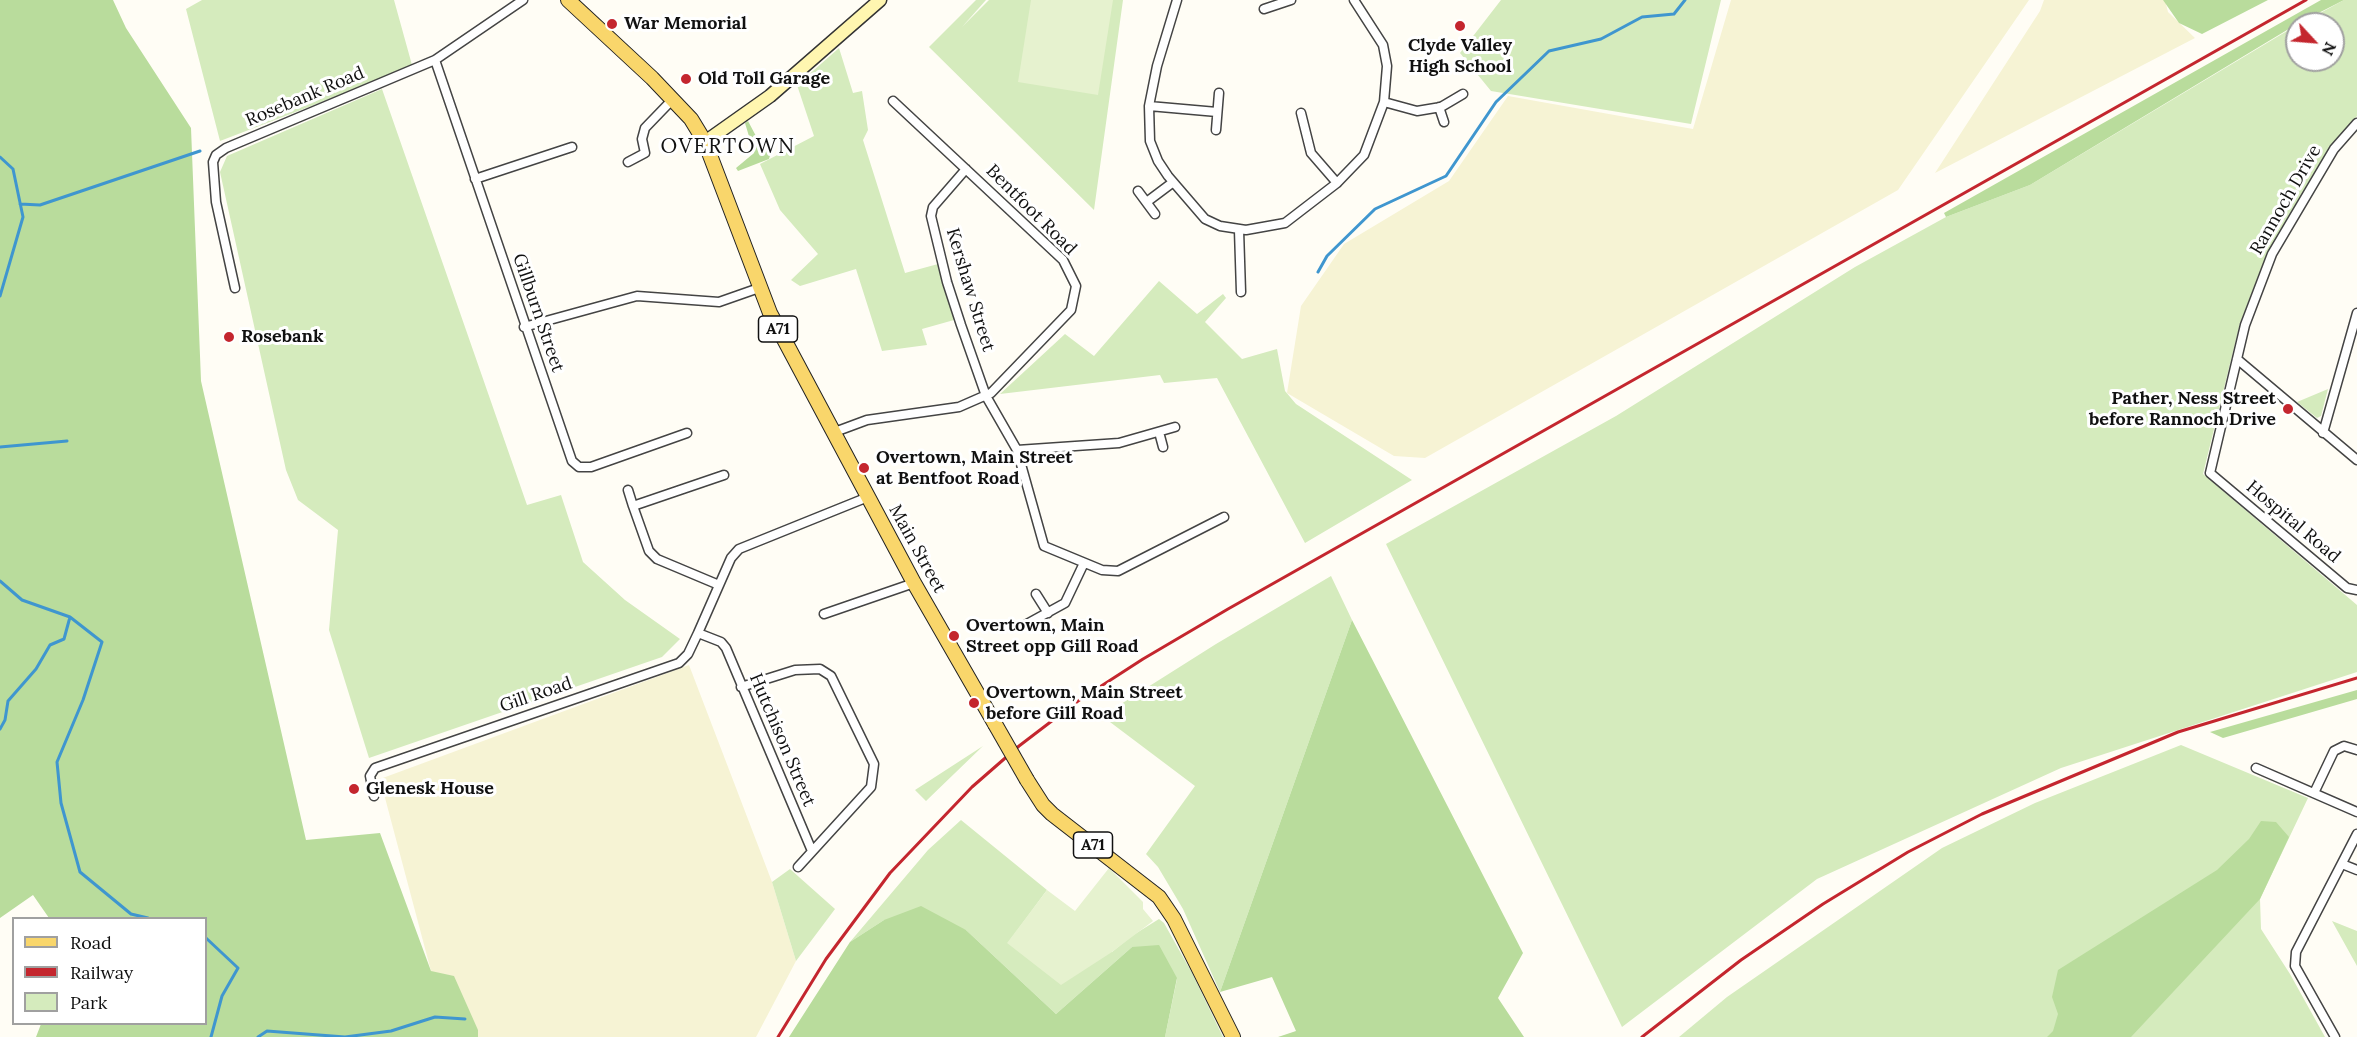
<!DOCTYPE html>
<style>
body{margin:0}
#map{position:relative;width:2357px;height:1037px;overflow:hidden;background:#fffdf5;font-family:Lora,serif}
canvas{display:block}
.legend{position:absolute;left:12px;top:917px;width:195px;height:108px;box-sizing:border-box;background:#fff;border:2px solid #a0a0a0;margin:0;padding:8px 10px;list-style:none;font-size:18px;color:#111}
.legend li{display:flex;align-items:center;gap:12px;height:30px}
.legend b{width:30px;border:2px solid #a0a0a0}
.north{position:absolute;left:2285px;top:12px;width:60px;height:60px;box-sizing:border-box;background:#fff;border:2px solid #a0a0a0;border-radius:50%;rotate:116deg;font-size:16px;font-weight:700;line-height:24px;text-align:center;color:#111}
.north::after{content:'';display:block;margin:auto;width:21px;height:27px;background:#c4262e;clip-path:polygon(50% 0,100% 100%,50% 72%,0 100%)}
</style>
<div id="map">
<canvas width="2357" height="1037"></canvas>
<ul class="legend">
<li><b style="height:8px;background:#f9d66b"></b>Road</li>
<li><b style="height:8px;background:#c4262e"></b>Railway</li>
<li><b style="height:16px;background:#d5ebbd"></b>Park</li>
</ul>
<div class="north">N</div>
</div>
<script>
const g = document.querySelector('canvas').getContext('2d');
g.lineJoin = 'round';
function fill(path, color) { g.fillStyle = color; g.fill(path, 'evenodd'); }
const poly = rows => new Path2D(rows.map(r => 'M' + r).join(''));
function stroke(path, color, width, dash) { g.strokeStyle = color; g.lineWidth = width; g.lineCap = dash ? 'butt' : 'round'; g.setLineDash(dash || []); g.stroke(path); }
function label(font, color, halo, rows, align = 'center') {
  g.font = font + ' Lora,serif'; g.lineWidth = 6; g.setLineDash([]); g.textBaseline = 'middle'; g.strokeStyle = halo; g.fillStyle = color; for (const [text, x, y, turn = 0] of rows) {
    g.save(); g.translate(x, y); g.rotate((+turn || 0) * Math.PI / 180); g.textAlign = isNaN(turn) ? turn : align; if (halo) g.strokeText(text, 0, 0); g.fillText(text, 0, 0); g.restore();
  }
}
const farmland = poly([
 [1731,0,2029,0,1898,190,1425,458,1394,456,1287,393,1301,306,1344,244,1449,181,1508,96,1693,129],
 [2044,0,2165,0,2168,12,2195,38,1935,173,2040,11],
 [689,665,772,882,796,961,756,1037,478,1037,478,1030,431,971,380,779]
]);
const green = poly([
 [202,0,394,0,412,65,379,80,220,141,186,9],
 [976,0,986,0,962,27,989,0,1123,0,1094,210,929,47],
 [1501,0,1721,0,1691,124,1491,91,1460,53],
 [2344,0,2357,0,2357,116,2330,146,2267,253,2240,323,2203,474,2357,605,2357,672,2061,768,1817,879,1622,1027,1386,544,1616,416,1855,267,1946,217,2030,185,2297,25,2297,60,2333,60,2333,24,2300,24],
 [839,48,853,93,862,91,868,130,863,140,905,273,938,264,954,320,922,329,927,345,882,351,856,269,800,286,791,280,818,254,780,210,760,164,814,136,797,85],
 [382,89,527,505,561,495,583,562,625,600,680,639,662,657,369,758,329,630,338,530,298,500,286,470,220,172,227,156],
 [1159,281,1197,314,1223,294,1226,298,1205,322,1242,359,1277,349,1285,391,1296,404,1412,480,1305,543,1217,378,1164,383,1160,375,1000,394,1065,334,1094,356],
 [2328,389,2321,416,2317,418,2297,402],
 [1331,576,1352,620,1220,992,1183,909,1158,867,1146,854,1195,786,1102,716,1216,644],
 [2181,745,2308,798,2260,899,2261,929,2290,974,2325,1037,1679,1037,1727,997,1942,848,2035,803],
 [983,746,926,801,915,790],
 [961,820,1047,890,1008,943,1112,952,1130,937,1159,919,1164,923,1192,973,1223,1037,1165,1037,1177,979,1132,947,1056,1014,966,930,884,920,850,942,928,850],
 [790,869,835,909,796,961,772,882],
 [2332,921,2357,931,2357,966]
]);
const forest = poly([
 [0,0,113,0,126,28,191,128,201,381,306,840,380,833,431,971,454,976,478,1030,478,1037,36,1037,41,1024,206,1024,206,918,49,918,33,895,0,918],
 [2163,0,2268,0,2202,34,2179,23],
 [2321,0,2344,0,2297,24,2030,185,1946,217,1944,213],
 [748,121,757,138,771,152,769,159,738,171,736,168,754,153,745,123],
 [1352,620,1523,953,1498,998,1524,1037,1278,1037,1296,1031,1272,977,1220,992],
 [2357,690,2357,699,2223,738,2210,732],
 [2261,821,2276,822,2289,837,2260,899,2131,1037,2047,1037,2053,1031,2058,1014,2052,997,2058,970,2217,870,2249,839],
 [921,906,966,930,1056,1014,1132,947,1159,945,1177,978,1165,1037,789,1037,850,942,884,920]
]);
const pitch = poly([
 [1031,0,1113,0,1098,95,1018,82],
 [1109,868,1143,902,1143,909,1153,921,1112,952,1061,985,1007,943,1047,890,1075,911]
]);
const stream = poly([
 [0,157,13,169,23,217,0,296],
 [20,204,40,205,200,151],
 [1318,272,1327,256,1375,209,1446,176,1496,102,1549,51,1601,39,1642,17,1674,14,1685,0],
 [0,447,67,441],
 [0,581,22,600,70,617,102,642,83,700,57,762,61,803,80,872,131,914,148,918],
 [0,729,5,720,8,701,36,669,50,645,64,639,70,617],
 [206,938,238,968,222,996,211,1037],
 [258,1037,267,1031,345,1037,391,1031,435,1017,465,1019]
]);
const minor = poly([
 [1177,0,1157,66,1149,106,1150,141,1158,161,1168,176,1205,219,1220,226,1246,230,1285,223,1337,183,1364,155,1384,102,1387,66,1383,45,1354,0],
 [1264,9,1291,0],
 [435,60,572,461,579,467,591,467,687,433],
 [1384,102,1417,111,1441,107,1463,94],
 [1149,106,1217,112],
 [1439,107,1444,122],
 [1301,113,1311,153,1337,183],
 [2357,123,2334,149,2272,254,2245,325,2210,473,2347,588,2357,590],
 [1216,130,1219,93],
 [628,162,645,153,642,139,645,128,672,100],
 [966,169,933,207,931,216,947,282,961,325,986,396,1017,450,1044,546,1102,570,1118,571,1224,517],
 [475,179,572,147],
 [1138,191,1155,214],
 [1148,201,1172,183],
 [1239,230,1241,292],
 [235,288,216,202,213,162,216,155,226,148,435,60,523,0],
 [524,327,637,296,719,302,759,288],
 [2237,359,2357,460],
 [1159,432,1163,447],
 [832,433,867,420,959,407,991,393,1071,310,1076,286,1063,260,893,101],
 [2323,433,2357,313],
 [1017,450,1119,443,1175,427],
 [628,490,633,506,724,475],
 [633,506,649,551,657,559,719,585],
 [1036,594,1048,613],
 [824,614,914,583],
 [1025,625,1065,603,1084,563],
 [698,633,731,558,739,549,868,497],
 [741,687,795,670,820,669,831,676,874,764,871,787,798,867],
 [2256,768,2357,812],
 [2314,793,2334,751,2344,746,2357,750],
 [374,796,370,776,375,768,679,663,688,654,698,633,721,642,726,648,812,851],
 [2342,864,2357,870],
 [2335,1037,2295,966,2296,952,2357,834]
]);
const secondary = poly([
 [705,142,770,96,880,0]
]);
const primary = poly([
 [568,0,652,78,691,119,705,142,770,313,914,583,995,724],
 [1027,780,1043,805,1052,814,1159,897,1174,919,1233,1037]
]);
const rail = poly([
 [778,1037,826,959,890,873,972,787,1019,746,1078,701,1143,659,1228,609,2306,0],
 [1642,1037,1741,960,1823,904,1908,852,1982,814,2178,732,2357,678]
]);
const primaryBridge = poly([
 [995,724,1027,780]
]);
const markers = [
 [612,24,6,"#c4262e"],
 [1460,26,6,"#c4262e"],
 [686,79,6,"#c4262e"],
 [229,337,6,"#c4262e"],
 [2288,409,6,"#c4262e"],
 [864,468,6,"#c4262e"],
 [954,636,6,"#c4262e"],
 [974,703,6,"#c4262e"],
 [354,789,6,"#c4262e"]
];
const shields = [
 [778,329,39],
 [1093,845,39]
];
const shieldNames = [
 ["A71",778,329],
 ["A71",1093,845]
];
const poiNames = [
 ["War Memorial",624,24],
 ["Clyde Valley",1460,46,"center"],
 ["High School",1460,67,"center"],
 ["Old Toll Garage",698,79],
 ["Rosebank",241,337],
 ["Pather, Ness Street",2276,399,"right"],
 ["before Rannoch Drive",2276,420,"right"],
 ["Overtown, Main Street",876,458],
 ["at Bentfoot Road",876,479],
 ["Overtown, Main",966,626],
 ["Street opp Gill Road",966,647],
 ["Overtown, Main Street",986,693],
 ["before Gill Road",986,714],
 ["Glenesk House",366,789]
];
const streetNames = [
 ["Rosebank Road",305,97,-23],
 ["Rannoch Drive",2286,200,-60],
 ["Bentfoot Road",1031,210,45],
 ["Kershaw Street",970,290,73],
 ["Gillburn Street",538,313,71],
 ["Hospital Road",2293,522,40],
 ["Main Street",917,549,61],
 ["Gill Road",536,695,-19],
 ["Hutchison Street",782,740,67]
];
const quarterNames = [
 ["OVERTOWN",728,147]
];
fill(farmland, '#f6f3d4');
fill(green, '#d5ebbd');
fill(forest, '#b9dc9c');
fill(pitch, '#e6f2cf');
stroke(stream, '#3f96cf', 3);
stroke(minor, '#444', 11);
stroke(secondary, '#333', 15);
stroke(primary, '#222', 16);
stroke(minor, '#fff', 8);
stroke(secondary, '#fff6b0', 12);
stroke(primary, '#f9d66b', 14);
stroke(rail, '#c4262e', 3);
stroke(primaryBridge, '#222', 16, []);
stroke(primaryBridge, '#f9d66b', 14);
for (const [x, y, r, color] of markers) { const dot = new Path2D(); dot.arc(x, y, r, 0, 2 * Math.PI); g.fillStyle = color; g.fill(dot); stroke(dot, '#fff', 2); }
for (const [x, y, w] of shields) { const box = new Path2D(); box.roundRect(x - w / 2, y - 13, w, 26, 4.5); g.fillStyle = '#fff'; g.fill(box); stroke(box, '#111', 1.5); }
label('bold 16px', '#111', null, shieldNames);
label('bold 18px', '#111', '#fff', poiNames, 'left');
label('18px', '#111', '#fff', streetNames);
g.letterSpacing = '1.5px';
label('21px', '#111', '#fff', quarterNames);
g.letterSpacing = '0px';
</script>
